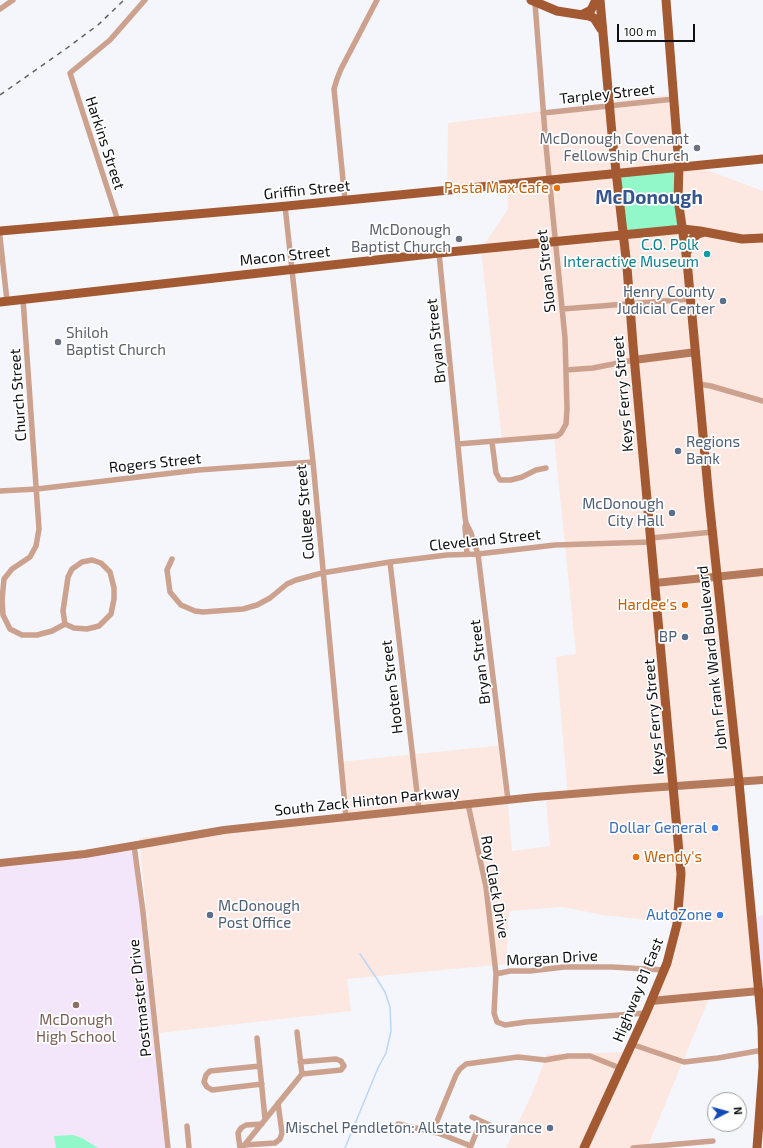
<!DOCTYPE html>
<style>
body{margin:0}
#map{position:relative;width:763px;height:1148px;overflow:hidden;background:#f4f6fc;font-family:"Exo 2",sans-serif}
canvas{display:block}
.north{position:absolute;left:707px;top:1092px;width:40px;height:40px;box-sizing:border-box;background:#fff;border:1px solid #9f9fa0;border-radius:50%;rotate:84deg;font-size:11px;font-weight:700;line-height:16px;text-align:center;color:#0f1012}
.north::after{content:'';display:block;margin:auto;width:14px;height:18px;background:#124bb7;clip-path:polygon(50% 0,100% 100%,50% 72%,0 100%)}
.scale{position:absolute;left:617px;top:24px;width:78px;height:18px;box-sizing:border-box;border:2px solid #0f1012;border-top:0;padding-left:5px;font-size:12px;line-height:14px;white-space:nowrap;color:#0f1012;-webkit-text-stroke:3px #fff;paint-order:stroke}
</style>
<div id="map">
<canvas width="763" height="1148"></canvas>
<div class="north">N</div>
<div class="scale">100 m</div>
</div>
<script>
const g = document.querySelector('canvas').getContext('2d');
g.lineJoin = 'round';
function fill(path, color) { g.fillStyle = color; g.fill(path, 'evenodd'); }
const poly = rows => new Path2D(rows.map(r => 'M' + r).join(''));
function stroke(path, color, width, dash) { g.strokeStyle = color; g.lineWidth = width; g.lineCap = dash ? 'butt' : 'round'; g.setLineDash(dash || []); g.stroke(path); }
function label(font, color, halo, rows, align = 'center') {
  g.font = font + ' "Exo 2",sans-serif'; g.lineWidth = 3.5; g.setLineDash([]); g.textBaseline = 'middle'; g.strokeStyle = halo; g.fillStyle = color; for (const [text, x, y, turn = 0] of rows) {
    g.save(); g.translate(x, y); g.rotate((+turn || 0) * Math.PI / 180); g.textAlign = isNaN(turn) ? turn : align; if (halo) g.strokeText(text, 0, 0); g.fillText(text, 0, 0); g.restore();
  }
}
const commercial = poly([
 [669,95,674,158,763,191,763,779,741,781,763,966,763,989,710,996,647,1148,506,1148,532,1094,547,1054,630,1052,655,996,675,923,603,915,563,907,509,911,506,964,347,979,351,1011,159,1033,139,838,346,813,340,762,503,745,512,851,550,846,546,801,568,797,556,657,576,654,554,437,502,442,481,249,508,209,507,192,447,191,448,123]
]);
const education = poly([
 [134,845,168,1148,0,1148,0,863],
 [763,915,763,1043,752,918]
]);
const green = poly([
 [679,166,683,229,624,235,616,173],
 [73,1135,82,1138,98,1148,56,1148,54,1136]
]);
const stream = poly([
 [345,1148,378,1068,386,1053,391,1031,390,1007,385,992,377,979,360,954]
]);
const street = poly([
 [0,9,13,0],
 [543,113,674,99],
 [345,200,334,89,337,79,341,69,377,0],
 [285,206,313,462,346,817],
 [118,221,70,73,110,40,145,0],
 [0,237,7,301],
 [439,253,465,517,466,523,471,533,478,554,508,800],
 [23,299,39,529,36,546,30,557,12,569,4,579,2,600,3,615,10,629,22,635,37,635,52,631,65,624],
 [562,309,691,299],
 [566,370,593,368,634,360],
 [699,384,711,386,763,401],
 [492,442,496,473,500,480,511,480,522,477,536,470,546,468],
 [458,444,557,436,561,433,566,424,567,409,565,338,546,146,535,3],
 [0,491,37,489,198,470,313,462],
 [466,523,465,527,467,554],
 [651,538,713,532],
 [172,559,167,570,170,592,181,605,195,611,203,612,243,609,257,605,270,598,287,584,296,580,322,573,390,562,447,555,478,554,555,545,651,542],
 [92,560,101,563,110,572,114,588,114,599,111,614,99,626,87,629,74,628,65,624,63,611,68,577,72,569,82,562,92,560],
 [390,562,419,810],
 [468,804,486,887,496,974],
 [134,845,143,912,168,1148],
 [646,1013,526,1022,505,1025,497,1022,494,1013,496,974,510,971,530,971,564,967,612,967,664,970],
 [257,1038,265,1119],
 [631,1044,684,1062,718,1058,763,1050],
 [300,1062,336,1059,341,1061,344,1066,341,1070,302,1074],
 [260,1066,210,1071,206,1075,204,1082,207,1087,212,1090,262,1084],
 [472,1117,505,1132],
 [398,1124,438,1133,471,1146],
 [187,1126,189,1148],
 [433,1131,456,1075,460,1069,466,1064,518,1057,545,1060,568,1056,590,1056,620,1068],
 [244,1145,275,1143,280,1139,282,1133,278,1103],
 [240,1148,238,1133,241,1128,246,1125,262,1124],
 [242,1148,302,1074,297,1032],
 [470,1148,481,1121],
 [633,1148,713,1141]
]);
const secondary = poly([
 [634,360,696,352],
 [655,583,763,572],
 [0,863,85,854,224,830,535,797,633,789,763,780],
 [651,1001,759,991]
]);
const primary = poly([
 [531,0,557,11,589,16,594,18,601,29],
 [666,0,679,166,678,199,687,261,709,500,739,782,762,1027,763,1067,757,1148],
 [583,14,591,10,596,0],
 [0,231,277,207,763,159],
 [687,252,690,243,692,239,698,234,705,232],
 [0,302,439,253,683,229,700,231,742,239,763,238],
 [584,1148,646,1013,667,963,677,924,681,874,633,345,627,267,613,145,600,0]
]);
const rail = poly([
 [0,95,67,48,98,25,124,0]
]);
const markers = [
 [697,148,4,"#6b7280"],
 [557,188,4,"#e8710a"],
 [459,239,4,"#6b7280"],
 [707,254,4,"#0f9aa8"],
 [723,301,4,"#5c6f8a"],
 [58,342,4,"#6b7280"],
 [678,451,4,"#5c6f8a"],
 [672,513,4,"#5c6f8a"],
 [685,605,4,"#e8710a"],
 [685,637,4,"#5c6f8a"],
 [715,828,4,"#3f7fe0"],
 [636,857,4,"#e8710a"],
 [210,915,4,"#5c6f8a"],
 [720,915,4,"#3f7fe0"],
 [76,1005,4,"#8d6e63"],
 [550,1128,4,"#5c6f8a"]
];
const streetNames = [
 ["Tarpley Street",607,94,-6],
 ["Harkins Street",105,143,72],
 ["Griffin Street",307,190,-6],
 ["Macon Street",285,256,-6],
 ["Sloan Street",546,271,-96],
 ["Bryan Street",436,341,-96],
 ["Keys Ferry Street",623,394,-95],
 ["Church Street",18,395,-94],
 ["Rogers Street",155,463,-6],
 ["College Street",305,512,-95],
 ["Cleveland Street",485,540,-6],
 ["John Frank Ward Boulevard",712,658,-96],
 ["Bryan Street",480,662,-97],
 ["Hooten Street",392,687,-97],
 ["Keys Ferry Street",654,717,-95],
 ["South Zack Hinton Parkway",367,801,-6],
 ["Roy Clack Drive",495,887,80],
 ["Morgan Drive",552,958,-3],
 ["Highway 81 East",638,990,-68],
 ["Postmaster Drive",140,998,-96]
];
const worshipNames = [
 ["McDonough Covenant",689,139],
 ["Fellowship Church",689,156],
 ["McDonough",451,230],
 ["Baptist Church",451,247],
 ["Shiloh",66,333,"left"],
 ["Baptist Church",66,350,"left"]
];
const foodNames = [
 ["Pasta Max Cafe",549,188],
 ["Hardee's",677,605],
 ["Wendy's",644,857,"left"]
];
const cultureNames = [
 ["C.O. Polk",699,245],
 ["Interactive Museum",699,262]
];
const serviceNames = [
 ["Henry County",715,292],
 ["Judicial Center",715,309],
 ["Regions",686,442,"left"],
 ["Bank",686,459,"left"],
 ["McDonough",664,504],
 ["City Hall",664,521],
 ["BP",677,637],
 ["McDonough",218,906,"left"],
 ["Post Office",218,923,"left"],
 ["Mischel Pendleton: Allstate Insurance",542,1128]
];
const shopNames = [
 ["Dollar General",707,828],
 ["AutoZone",712,915]
];
const educationNames = [
 ["McDonugh",76,1020],
 ["High School",76,1037]
];
const districtNames = [
 ["McDonough",649,198]
];
fill(commercial, '#fce7e1');
fill(education, '#f4e6fa');
fill(green, '#92f8ca');
stroke(stream, '#bcd6f5', 1.5);
stroke(street, '#cca28e', 5.5);
stroke(secondary, '#b5795b', 8);
stroke(primary, '#a35a33', 9);
stroke(rail, '#606165', 1.5, [5, 5]);
for (const [x, y, r, color] of markers) { const dot = new Path2D(); dot.arc(x, y, r, 0, 2 * Math.PI); g.fillStyle = color; g.fill(dot); stroke(dot, '#fff', 1.5); }
label('15px', '#0f1012', '#fff', streetNames);
label('15px', '#5b616d', '#fff', worshipNames, 'right');
label('15px', '#c56008', '#fff', foodNames, 'right');
label('15px', '#0d838f', '#fff', cultureNames, 'right');
label('15px', '#4e5e75', '#fff', serviceNames, 'right');
label('15px', '#366cbe', '#fff', shopNames, 'right');
label('15px', '#785e54', '#fff', educationNames);
label('bold 19px', '#37558e', '#fff', districtNames);
</script>
